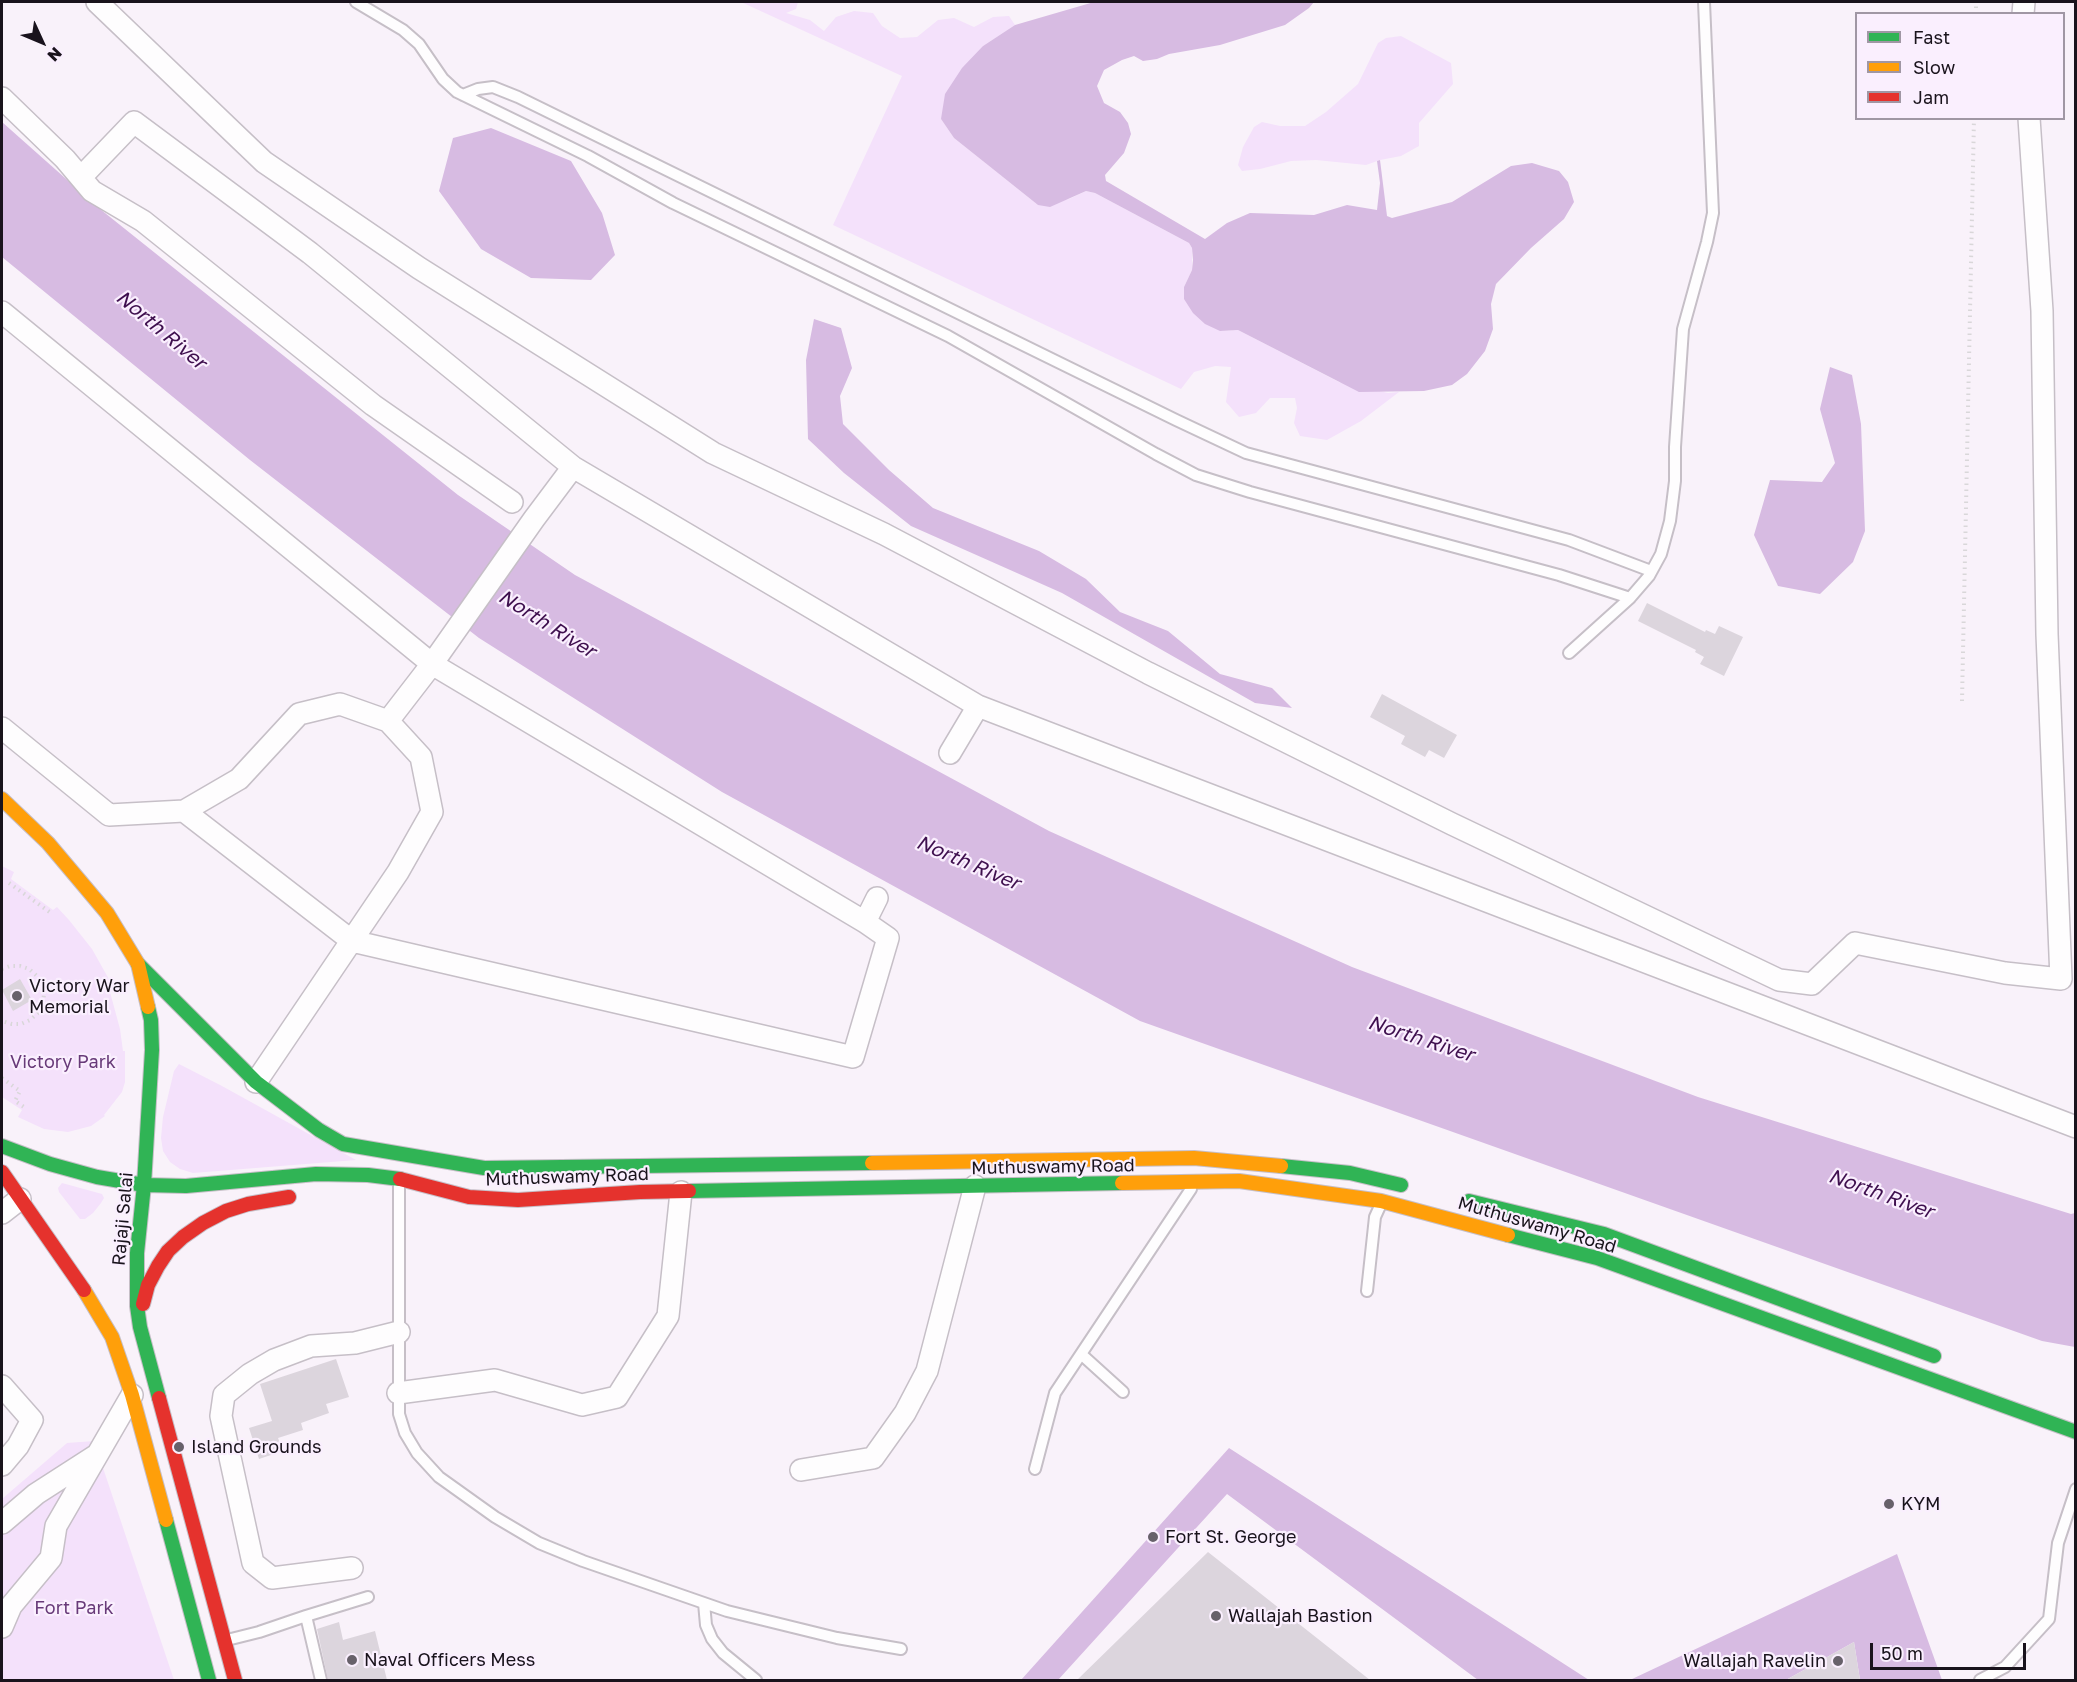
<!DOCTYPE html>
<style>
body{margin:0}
#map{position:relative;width:2077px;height:1682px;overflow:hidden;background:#f9f2fa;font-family:"Golos Text",sans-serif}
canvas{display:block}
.frame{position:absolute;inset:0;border:3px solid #19131c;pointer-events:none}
.legend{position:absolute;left:1855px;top:12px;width:210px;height:108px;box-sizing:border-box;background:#faeffe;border:2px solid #a097a4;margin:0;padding:8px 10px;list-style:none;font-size:18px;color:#19131c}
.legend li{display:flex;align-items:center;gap:12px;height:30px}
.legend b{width:30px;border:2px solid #a097a4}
.north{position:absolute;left:12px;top:12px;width:60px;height:60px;-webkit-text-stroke:4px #faeffe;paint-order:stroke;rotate:134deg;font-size:16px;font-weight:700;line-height:24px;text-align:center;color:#19131c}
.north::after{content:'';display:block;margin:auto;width:21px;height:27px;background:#19131c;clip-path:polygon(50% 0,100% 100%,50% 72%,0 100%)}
.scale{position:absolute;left:1870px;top:1643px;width:156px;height:27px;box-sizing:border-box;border:3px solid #19131c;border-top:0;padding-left:8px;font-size:18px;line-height:21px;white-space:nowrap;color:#19131c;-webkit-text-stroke:4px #faeffe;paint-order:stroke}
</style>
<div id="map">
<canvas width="2077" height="1682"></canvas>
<div class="frame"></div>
<ul class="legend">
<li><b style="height:8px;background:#30b455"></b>Fast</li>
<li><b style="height:8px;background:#ff9f0a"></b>Slow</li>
<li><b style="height:8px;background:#e5322d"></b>Jam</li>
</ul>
<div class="north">N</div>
<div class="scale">50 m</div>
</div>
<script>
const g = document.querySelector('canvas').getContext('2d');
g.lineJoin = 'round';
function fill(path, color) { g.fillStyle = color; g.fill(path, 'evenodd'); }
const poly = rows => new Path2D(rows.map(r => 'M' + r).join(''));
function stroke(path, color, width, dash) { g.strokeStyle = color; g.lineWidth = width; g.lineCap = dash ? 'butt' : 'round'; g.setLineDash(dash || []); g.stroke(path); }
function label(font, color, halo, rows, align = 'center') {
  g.font = font + ' "Golos Text",sans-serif'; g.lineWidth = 4.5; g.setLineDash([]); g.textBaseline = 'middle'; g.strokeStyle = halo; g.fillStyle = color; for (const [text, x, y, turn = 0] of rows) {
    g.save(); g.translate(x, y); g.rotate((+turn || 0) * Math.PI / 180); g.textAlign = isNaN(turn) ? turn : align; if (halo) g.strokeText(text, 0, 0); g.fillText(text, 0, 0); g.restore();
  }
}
const green = poly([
 [741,2,798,2,796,9,786,13,810,20,824,31,836,17,854,11,873,13,882,26,900,38,917,37,938,20,954,18,974,27,993,17,1009,16,1015,25,983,46,941,119,954,138,1038,205,1069,199,1086,191,1095,193,1189,243,1192,248,1192,270,1184,287,1220,331,1238,330,1339,382,1388,393,1399,392,1361,421,1327,440,1300,436,1294,423,1297,408,1295,398,1270,398,1256,413,1239,417,1226,402,1231,367,1215,366,1194,372,1181,389,833,225,902,76],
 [1401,36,1451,63,1453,84,1419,123,1419,146,1401,156,1380,160,1366,165,1316,160,1291,161,1260,169,1242,171,1238,165,1243,147,1254,127,1262,122,1280,126,1305,126,1326,112,1358,84,1378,43,1386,38],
 [2,866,14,872,11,879,53,910,57,907,69,920,92,949,115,990,110,992,120,1029,123,1051,125,1051,125,1082,122,1092,104,1115,105,1116,91,1126,68,1132,44,1129,18,1117,22,1110,2,1097],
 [179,1064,222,1086,356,1160,193,1173,180,1169,170,1162,163,1151,161,1138,163,1117,174,1071],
 [62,1183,102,1194,104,1198,101,1203,93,1213,85,1219,80,1219,59,1192,58,1188],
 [94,1441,174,1680,2,1680,2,1499,67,1443]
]);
const water = poly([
 [1094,2,1314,2,1309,8,1285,25,1220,45,1169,54,1157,59,1143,61,1134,56,1122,60,1104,70,1097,86,1104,103,1120,112,1128,123,1131,134,1124,153,1105,175,1106,181,1205,239,1227,223,1250,213,1314,215,1347,205,1377,210,1380,183,1377,161,1380,160,1387,216,1392,218,1452,202,1511,166,1532,163,1559,171,1568,182,1574,202,1564,219,1531,248,1496,284,1491,304,1493,329,1485,351,1467,374,1452,385,1424,391,1359,392,1238,330,1220,331,1205,324,1193,313,1184,299,1184,287,1192,270,1193,260,1192,248,1189,243,1095,193,1086,191,1050,207,1038,205,954,138,941,119,945,94,962,68,983,46,1015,25],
 [2,122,100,209,458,495,575,575,1049,831,1352,967,1698,1097,2071,1214,2075,1213,2075,1347,2042,1341,1140,1021,722,792,479,638,250,460,2,257],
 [491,128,571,161,602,213,615,255,591,280,531,278,481,249,439,191,453,138],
 [814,319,841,328,852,368,840,396,843,424,889,470,933,508,1039,551,1086,579,1120,612,1168,631,1220,674,1272,688,1292,708,1255,703,1062,593,911,526,844,473,808,439,806,360],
 [1830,367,1852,375,1861,424,1865,531,1853,562,1820,594,1778,586,1754,535,1770,480,1822,482,1835,463,1820,409],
 [1229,1448,1589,1680,1478,1680,1227,1494,1058,1680,1021,1680],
 [1897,1554,1942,1680,1860,1680,1854,1642,1786,1680,1630,1680]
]);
const building = poly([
 [1647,603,1705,632,1706,630,1715,634,1719,626,1743,637,1724,676,1700,664,1704,657,1695,652,1696,650,1638,621],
 [1382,694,1457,735,1444,758,1429,750,1425,757,1401,744,1405,736,1370,717],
 [20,979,32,1000,13,1011,2,990],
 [336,1359,349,1397,326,1404,329,1413,301,1423,303,1430,278,1438,283,1451,259,1459,249,1428,272,1421,260,1384],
 [1208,1552,1370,1680,1077,1680],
 [339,1622,343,1640,375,1631,387,1680,328,1680,317,1629],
 [1854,1642,1860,1680,1786,1680]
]);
const path = poly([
 [1976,14,1976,2],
 [1962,701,1974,118],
 [9,883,51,913],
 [2,969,10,966,20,966,29,969,37,976,42,985,44,994,43,1004,38,1013,30,1020,21,1024,12,1024,2,1021],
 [2,1078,20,1091,15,1101,24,1107]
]);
const lane = poly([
 [356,2,403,30,419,44,443,79,457,92,588,156,673,203,948,336,1156,454,1196,475,1250,492,1559,575,1630,598],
 [463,95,478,89,493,87,518,97,1176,420,1246,453,1569,540,1651,571],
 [1569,653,1630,598,1649,576,1661,554,1670,521,1675,481,1675,447,1683,329,1707,242,1713,213,1704,2],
 [399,1181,399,1414,405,1433,417,1453,439,1477,495,1517,539,1543,583,1561,727,1611,837,1638,901,1649],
 [1367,1291,1375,1217,1380,1206],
 [1081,1354,1123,1392],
 [1035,1469,1055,1393,1191,1189],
 [704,1603,706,1625,712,1639,723,1653,756,1680],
 [306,1616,368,1597],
 [227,1640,259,1632,306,1616,321,1680],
 [1980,1680,2005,1667,2049,1619,2058,1543,2076,1489]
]);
const street = poly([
 [97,2,264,162,419,268,713,453,884,534,1148,673,1452,824,1779,980,1812,984,1855,943,2005,973,2061,979,2047,634,2042,311,2029,118],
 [2023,14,2024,2],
 [2,98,65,159,92,191,143,221,373,405,512,502],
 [87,171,134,122,310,253,573,467,978,706,2076,1127],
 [2,312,432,664,865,922,888,938,853,1057,352,941,184,811],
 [2,728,109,815,184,811,239,779,299,714,340,704,388,721],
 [950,753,978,706],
 [865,922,877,898],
 [256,1082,398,872,432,812,421,757,388,721,432,664,534,519,573,467],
 [2,1213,20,1199],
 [2,1386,32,1420,18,1446,2,1465],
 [398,1393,495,1380,582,1405,617,1397,668,1316,681,1192],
 [801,1470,873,1458,905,1413,927,1371,975,1186],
 [2,1523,36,1494,95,1456],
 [352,1568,272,1578,253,1563,221,1416,224,1395,250,1374,274,1360,311,1346,355,1343,399,1332],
 [2,1627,11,1606,51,1558,56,1526,132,1395]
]);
const fast = poly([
 [138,964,256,1082,319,1130,343,1144,484,1168,872,1163],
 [148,1007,151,1020,152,1050,144,1185,137,1253,137,1306,140,1327,159,1398],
 [2,1146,50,1164,97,1177,144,1185,186,1186,316,1174,368,1175,400,1179],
 [1281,1166,1350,1173,1401,1185],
 [689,1191,1122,1183],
 [1469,1201,1604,1234,1934,1356],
 [1508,1235,1597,1258,2076,1432],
 [166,1520,209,1680]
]);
const slow = poly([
 [2,799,48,843,107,913,138,964,148,1007],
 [872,1163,1194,1158,1281,1166],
 [1122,1183,1239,1181,1381,1201,1508,1235],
 [84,1290,112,1337,132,1395,166,1520]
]);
const jam = poly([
 [2,1172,84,1290],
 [400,1179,469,1197,518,1200,640,1192,689,1191],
 [143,1304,148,1285,158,1266,168,1251,183,1237,203,1223,226,1211,248,1204,289,1197],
 [159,1398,235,1680]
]);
const markers = [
 [17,996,6,"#67616a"],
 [179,1447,6,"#67616a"],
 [1889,1504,6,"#67616a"],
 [1153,1537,6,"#67616a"],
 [1216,1616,6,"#67616a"],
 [352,1660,6,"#67616a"],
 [1838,1661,6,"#67616a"]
];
const poiNames = [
 ["Victory War",29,986],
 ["Memorial",29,1007],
 ["Island Grounds",191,1447],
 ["KYM",1901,1504],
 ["Fort St. George",1165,1537],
 ["Wallajah Bastion",1228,1616],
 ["Naval Officers Mess",364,1660],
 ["Wallajah Ravelin",1826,1661,"right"]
];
const parkNames = [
 ["Victory Park",63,1062],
 ["Fort Park",74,1608]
];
const streetNames = [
 ["Muthuswamy Road",1053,1167,-1],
 ["Muthuswamy Road",567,1177,-2],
 ["Rajaji Salai",123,1219,-85],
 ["Muthuswamy Road",1537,1225,16]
];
const waterNames = [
 ["North River",161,330,40],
 ["North River",547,624,32],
 ["North River",968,863,23],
 ["North River",1421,1039,18],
 ["North River",1881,1194,20]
];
fill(green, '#f4e1fb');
fill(water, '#d7bbe2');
fill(building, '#dcd5dd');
stroke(lane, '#c6bfc7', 14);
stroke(street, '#c6bfc7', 24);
stroke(fast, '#c6bfc7', 16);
stroke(slow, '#c6bfc7', 16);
stroke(jam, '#c6bfc7', 16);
stroke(path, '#d9d7d9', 4, [1.5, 4.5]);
stroke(lane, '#fefdfe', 10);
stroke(street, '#fefdfe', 21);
stroke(fast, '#30b455', 14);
stroke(slow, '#ff9f0a', 14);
stroke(jam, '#e5322d', 14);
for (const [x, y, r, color] of markers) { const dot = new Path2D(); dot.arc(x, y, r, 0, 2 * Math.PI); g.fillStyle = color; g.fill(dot); stroke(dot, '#faeffe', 2); }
label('18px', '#19131c', '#faeffe', poiNames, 'left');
label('18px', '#683a79', '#faeffe', parkNames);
label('18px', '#19131c', '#faeffe', streetNames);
label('italic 20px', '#3f104f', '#faeffe', waterNames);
</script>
